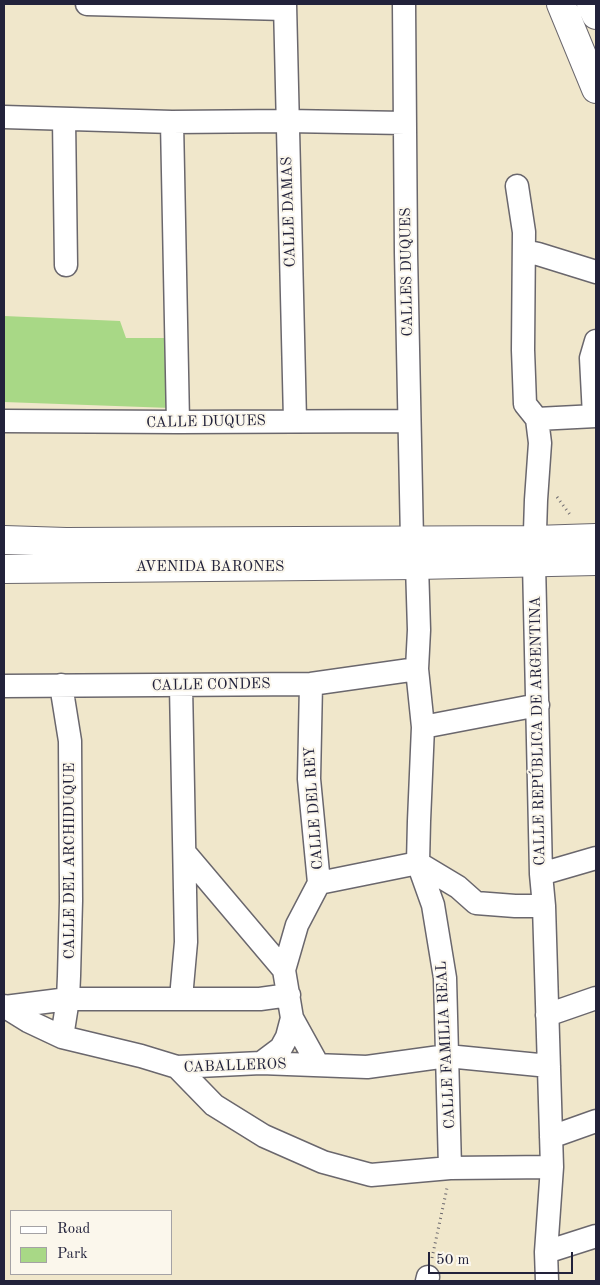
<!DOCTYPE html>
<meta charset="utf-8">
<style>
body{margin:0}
#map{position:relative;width:600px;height:1285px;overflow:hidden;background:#f0e7cb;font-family:"Old Standard TT",serif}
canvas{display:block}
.frame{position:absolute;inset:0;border:5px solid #22223b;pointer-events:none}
.legend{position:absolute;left:10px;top:1210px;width:162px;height:65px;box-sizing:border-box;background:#fbf7ec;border:1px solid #a4a2a5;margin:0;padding:6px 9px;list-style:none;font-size:15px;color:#22223b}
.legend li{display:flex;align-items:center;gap:10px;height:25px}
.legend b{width:25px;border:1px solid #a4a2a5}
.scale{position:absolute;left:428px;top:1252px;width:145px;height:22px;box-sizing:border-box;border:2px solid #22223b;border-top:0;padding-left:6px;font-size:15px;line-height:18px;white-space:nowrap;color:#22223b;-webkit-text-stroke:4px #fbf7ec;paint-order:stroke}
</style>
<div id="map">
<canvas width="600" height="1285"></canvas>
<div class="frame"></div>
<ul class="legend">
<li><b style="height:6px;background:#fff"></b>Road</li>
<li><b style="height:14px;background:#a8d886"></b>Park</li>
</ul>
<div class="scale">50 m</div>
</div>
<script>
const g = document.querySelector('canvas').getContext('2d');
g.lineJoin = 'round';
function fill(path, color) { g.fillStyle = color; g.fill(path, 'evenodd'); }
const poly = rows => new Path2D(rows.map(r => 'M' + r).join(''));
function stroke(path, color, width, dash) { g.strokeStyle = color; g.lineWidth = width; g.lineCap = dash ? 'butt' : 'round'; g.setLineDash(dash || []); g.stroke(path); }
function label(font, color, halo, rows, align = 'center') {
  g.font = font + ' "Old Standard TT",serif'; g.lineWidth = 4; g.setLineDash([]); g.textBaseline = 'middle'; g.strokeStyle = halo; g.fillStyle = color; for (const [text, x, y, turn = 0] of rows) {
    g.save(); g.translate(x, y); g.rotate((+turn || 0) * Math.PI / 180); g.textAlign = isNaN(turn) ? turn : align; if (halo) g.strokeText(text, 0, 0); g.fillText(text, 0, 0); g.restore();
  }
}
const green = poly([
 [4,316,120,321,126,338,167,338,171,408,4,402]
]);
const path = poly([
 [557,497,571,516],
 [432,1258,447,1188]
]);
const street = poly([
 [87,4,285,9],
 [285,4,295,420],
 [404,4,406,253,412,540,417,565,419,630,417,669,423,727,419,821,418,863,433,905,445,978,450,1168],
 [4,117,172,122,287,121,405,123],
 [64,119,66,265],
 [172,122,178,422],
 [517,186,524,232,523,350,525,404,537,419,540,443,536,500,534,563,541,874,544,906,552,1167,546,1252,547,1281],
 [524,251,538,254,596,272],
 [594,416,591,358,596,341],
 [537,419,596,416],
 [4,421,178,422,409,421],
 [61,685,70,741,71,901,69,976,68,999,62,1037],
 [4,686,311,684,417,669],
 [423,727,538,705],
 [185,853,284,970],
 [541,874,596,858],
 [319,883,418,863,458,887,476,903,515,906,544,906],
 [181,998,186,942,181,686],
 [4,1006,28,1021,62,1037,141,1056,177,1067,261,1063,367,1067,447,1056,549,1066],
 [5,1007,68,999,260,999,289,995],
 [547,1015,596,998],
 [292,1018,318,1065],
 [261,1063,281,1048,287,1037,292,1018,284,970,297,925,319,883,309,779,311,684],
 [177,1067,214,1105,264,1136,323,1162,371,1175,450,1168,552,1167],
 [551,1137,596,1121],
 [546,1252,596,1236],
 [427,1281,428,1277]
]);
const secondary = poly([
 [561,4,596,89],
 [591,4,596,15],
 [4,540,66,542,535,540,596,538],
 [4,569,417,565,596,561]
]);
const streetNames = [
 ["CALLE DAMAS",289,212,-92],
 ["CALLES DUQUES",407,272,-91],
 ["CALLE DUQUES",206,422,-1],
 ["AVENIDA BARONES",210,567],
 ["CALLE CONDES",211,685,-1],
 ["CALLE REPÚBLICA DE ARGENTINA",538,731,-91],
 ["CALLE DEL REY",314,808,-94],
 ["CALLE DEL ARCHIDUQUE",70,861,-90],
 ["CALLE FAMILIA REAL",446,1045,-93],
 ["CABALLEROS",235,1066,-2]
];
fill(green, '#a8d886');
stroke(street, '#6a676d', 25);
stroke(secondary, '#6a676d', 30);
stroke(path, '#6a676d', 3, [1, 4]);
stroke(street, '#fff', 22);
stroke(secondary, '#fff', 28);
label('15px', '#22223b', '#fbf7ec', streetNames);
</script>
